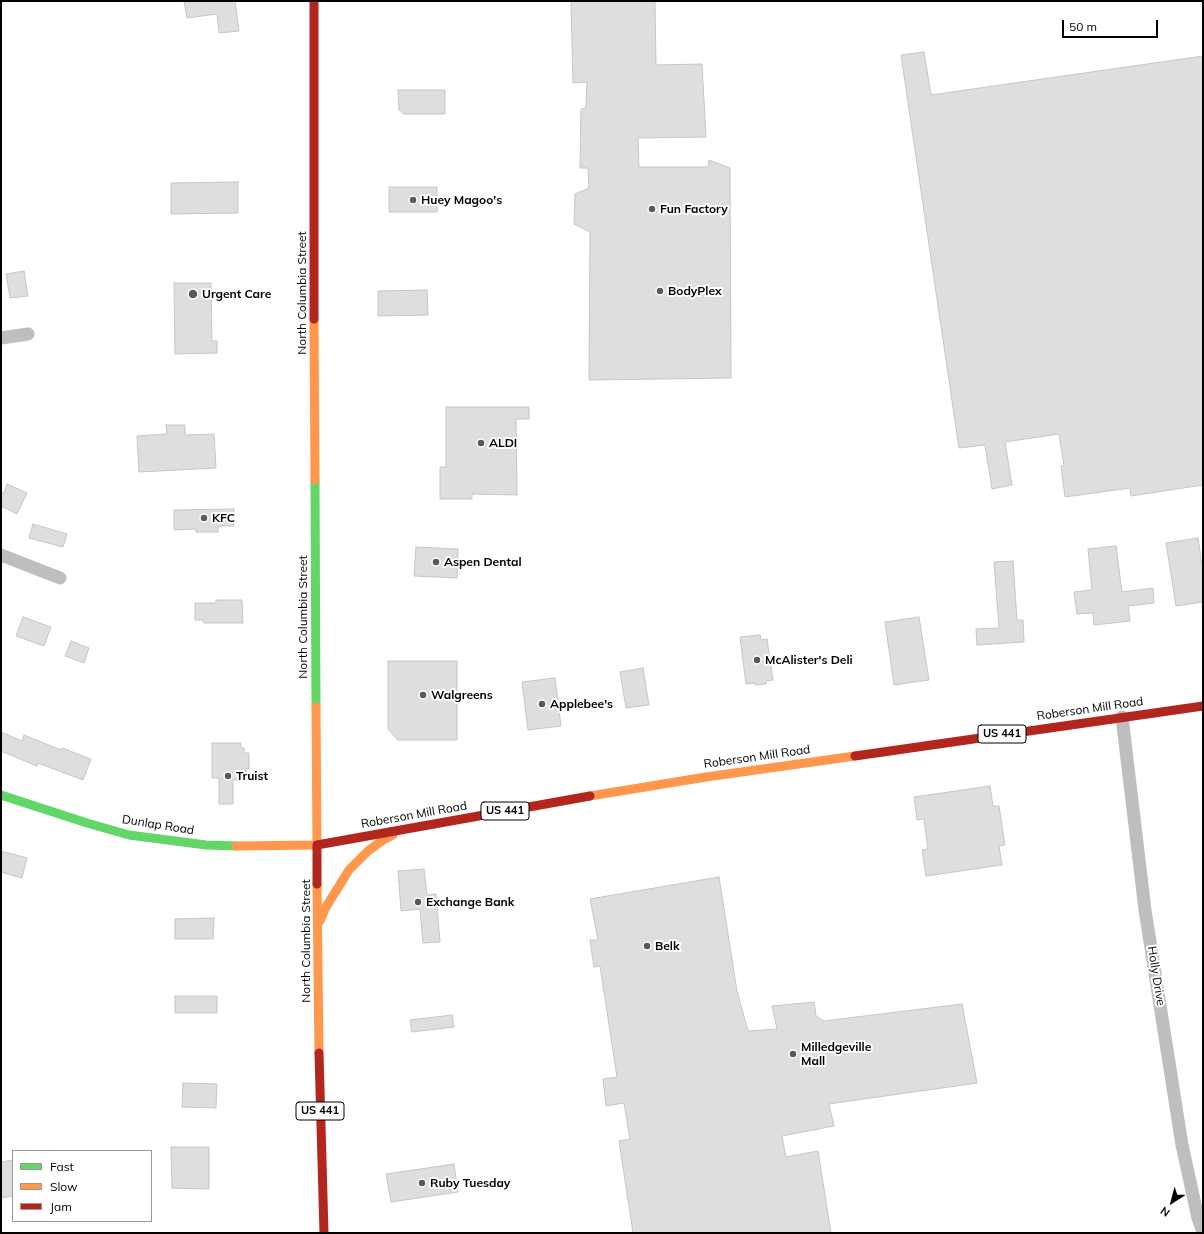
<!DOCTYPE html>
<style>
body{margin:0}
#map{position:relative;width:1204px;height:1234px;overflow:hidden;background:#fff;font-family:Mulish,sans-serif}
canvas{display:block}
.frame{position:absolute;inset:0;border:2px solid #000;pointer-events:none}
.legend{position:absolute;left:12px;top:1150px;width:140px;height:72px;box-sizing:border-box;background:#fff;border:1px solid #999;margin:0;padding:5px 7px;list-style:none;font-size:12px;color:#000}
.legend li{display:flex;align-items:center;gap:8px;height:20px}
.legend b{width:20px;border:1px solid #999}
.north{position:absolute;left:1152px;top:1182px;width:40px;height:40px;-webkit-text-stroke:3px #fff;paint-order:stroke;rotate:216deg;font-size:11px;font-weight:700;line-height:16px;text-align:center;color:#000}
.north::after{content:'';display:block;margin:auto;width:14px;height:18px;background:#000;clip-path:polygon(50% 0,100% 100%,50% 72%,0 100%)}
.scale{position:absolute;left:1062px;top:20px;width:96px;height:18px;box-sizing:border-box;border:2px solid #000;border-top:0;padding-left:5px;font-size:12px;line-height:14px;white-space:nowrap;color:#000;-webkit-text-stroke:3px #fff;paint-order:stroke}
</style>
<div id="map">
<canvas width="1204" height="1234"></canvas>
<div class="frame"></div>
<ul class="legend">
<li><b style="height:5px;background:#63d668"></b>Fast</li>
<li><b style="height:5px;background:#ff974d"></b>Slow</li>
<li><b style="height:5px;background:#b3261e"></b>Jam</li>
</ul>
<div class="north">N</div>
<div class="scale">50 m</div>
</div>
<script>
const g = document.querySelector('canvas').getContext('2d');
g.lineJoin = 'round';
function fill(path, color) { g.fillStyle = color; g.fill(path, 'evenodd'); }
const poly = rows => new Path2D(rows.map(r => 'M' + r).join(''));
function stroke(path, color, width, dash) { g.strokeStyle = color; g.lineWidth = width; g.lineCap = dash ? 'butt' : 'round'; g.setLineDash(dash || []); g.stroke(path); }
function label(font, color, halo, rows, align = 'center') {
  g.font = font + ' Mulish,sans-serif'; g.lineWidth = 4; g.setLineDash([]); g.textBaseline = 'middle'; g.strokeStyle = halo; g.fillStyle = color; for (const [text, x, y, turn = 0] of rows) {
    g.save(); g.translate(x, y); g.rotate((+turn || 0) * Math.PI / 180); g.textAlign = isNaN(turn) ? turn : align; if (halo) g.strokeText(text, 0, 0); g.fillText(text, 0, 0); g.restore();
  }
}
const building = poly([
 [184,1,235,1,239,31,219,33,217,14,187,18,184,1],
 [571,1,655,1,656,65,702,64,706,137,638,138,639,167,708,167,709,160,730,168,731,378,589,380,590,232,574,224,575,194,589,188,588,168,580,168,581,109,586,108,587,82,573,83,571,1],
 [924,52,931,95,1203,56,1203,485,1131,496,1130,488,1065,497,1061,466,1064,466,1059,434,1005,442,1012,485,992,489,985,445,959,448,901,55,924,52],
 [398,90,445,90,445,114,404,114,399,110,398,90],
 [238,182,238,213,171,214,171,183,238,182],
 [389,187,437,187,437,212,389,212,389,187],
 [24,271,28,296,10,298,6,274,24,271],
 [174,283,211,283,212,341,217,341,217,353,175,354,174,283],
 [427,290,428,315,378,316,378,291,427,290],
 [446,407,529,407,529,419,516,419,517,495,472,494,472,499,440,499,440,467,446,467,446,407],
 [166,425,185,425,185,435,214,434,216,468,139,472,137,436,167,434,166,425],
 [7,484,27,493,17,514,1,506,1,492,4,493,7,484],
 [234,509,234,526,218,526,218,532,196,532,196,529,174,530,174,510,234,509],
 [33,524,67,534,63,547,29,538,33,524],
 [1198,538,1203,571,1203,602,1176,606,1166,543,1198,538],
 [1116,546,1122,592,1153,588,1154,603,1128,606,1130,621,1094,625,1093,613,1077,614,1074,592,1092,590,1088,549,1116,546],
 [416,547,458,549,457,578,414,576,416,547],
 [1013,561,1017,620,1023,620,1024,642,977,645,976,629,999,628,994,562,1013,561],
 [216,600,242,600,243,623,204,623,203,620,195,620,195,603,216,603,216,600],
 [23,617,51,627,44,646,16,636,23,617],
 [919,617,929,680,894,685,885,622,919,617],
 [760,635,761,640,767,639,773,680,766,681,766,684,755,685,755,683,746,684,740,637,760,635],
 [71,641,89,648,84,663,65,656,71,641],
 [388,661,457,661,457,740,398,740,388,729,388,661],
 [643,668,649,705,626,708,620,672,643,668],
 [555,678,561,726,528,730,522,682,555,678],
 [1,732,22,741,24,735,61,750,62,748,91,759,83,780,38,763,37,766,1,751,1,732],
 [212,743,241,743,241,748,244,748,244,753,249,753,249,769,246,768,246,773,243,773,243,780,233,780,233,804,219,804,219,778,212,778,212,743],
 [990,786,993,806,999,806,1005,845,999,846,1002,865,926,876,922,850,928,849,924,819,917,820,914,797,990,786],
 [1,851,27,858,22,878,1,872,1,851],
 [424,869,427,895,436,894,440,942,423,943,420,909,401,911,398,871,424,869],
 [719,877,737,991,748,1031,777,1029,772,1006,814,1002,816,1016,824,1021,962,1004,977,1083,829,1104,834,1126,782,1136,786,1157,818,1151,831,1233,633,1233,619,1141,630,1139,624,1103,606,1106,603,1079,617,1077,600,966,594,967,590,940,598,940,590,899,719,877],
 [214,918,213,939,175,939,175,919,214,918],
 [175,996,217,996,217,1013,175,1013,175,996],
 [452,1015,454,1027,412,1032,410,1020,452,1015],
 [183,1083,217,1084,216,1108,182,1107,183,1083],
 [171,1147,209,1147,209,1189,172,1188,171,1147],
 [13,1160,13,1196,1,1198,1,1162,13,1160],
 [454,1164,458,1192,391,1202,386,1174,454,1164]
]);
const street = poly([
 [1,338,28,334],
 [1,555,60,578],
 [1122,717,1145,910,1182,1145,1198,1218,1203,1232]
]);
const fast = poly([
 [315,480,316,707],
 [1,795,87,823,129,835,206,845,236,846]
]);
const slow = poly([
 [314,319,315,480],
 [316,707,317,845],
 [590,796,706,777,855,756],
 [236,846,317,845],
 [317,884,319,1053],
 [320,921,326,907,349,870,368,851,383,840,393,835]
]);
const jam = poly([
 [314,1,314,319],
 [855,756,1203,706],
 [317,884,317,845,590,796],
 [319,1053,324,1233]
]);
const markers = [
 [413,200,4,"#595959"],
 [652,209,4,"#595959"],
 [660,291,4,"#595959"],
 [193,294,5,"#595959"],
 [481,443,4,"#595959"],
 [204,518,4,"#595959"],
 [436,562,4,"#595959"],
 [757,660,4,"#595959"],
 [423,695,4,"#595959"],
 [542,704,4,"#595959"],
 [228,776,4,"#595959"],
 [418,902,4,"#595959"],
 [647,946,4,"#595959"],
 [793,1054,4,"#595959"],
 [422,1183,4,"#595959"]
];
const shields = [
 [1002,734,48],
 [505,811,48],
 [320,1111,48]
];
const shieldNames = [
 ["US 441",1002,734],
 ["US 441",505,811],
 ["US 441",320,1111]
];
const poiNames = [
 ["Huey Magoo's",421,200],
 ["Fun Factory",660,209],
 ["BodyPlex",668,291],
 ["Urgent Care",202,294],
 ["ALDI",489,443],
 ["KFC",212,518],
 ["Aspen Dental",444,562],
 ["McAlister's Deli",765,660],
 ["Walgreens",431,695],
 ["Applebee's",550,704],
 ["Truist",236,776],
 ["Exchange Bank",426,902],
 ["Belk",655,946],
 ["Milledgeville",801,1047],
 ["Mall",801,1061],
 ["Ruby Tuesday",430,1183]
];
const streetNames = [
 ["North Columbia Street",302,293,-90],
 ["North Columbia Street",303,617,-90],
 ["Roberson Mill Road",1090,709,-8],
 ["Roberson Mill Road",757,757,-8],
 ["Roberson Mill Road",414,815,-10],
 ["Dunlap Road",158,825,9],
 ["North Columbia Street",306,941,-90],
 ["Holly Drive",1156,976,81]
];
fill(building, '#dedede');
stroke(building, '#c6c6c6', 1);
stroke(street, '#bebebe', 13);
stroke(fast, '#63d668', 9);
stroke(slow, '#ff974d', 9);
stroke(jam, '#b3261e', 9);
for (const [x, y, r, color] of markers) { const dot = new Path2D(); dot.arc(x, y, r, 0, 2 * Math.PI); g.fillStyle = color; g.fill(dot); stroke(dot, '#fff', 1.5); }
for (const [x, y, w] of shields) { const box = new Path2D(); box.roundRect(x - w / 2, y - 9, w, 18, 3); g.fillStyle = '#fff'; g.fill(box); stroke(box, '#000', 1); }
label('bold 11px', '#000', null, shieldNames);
label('bold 12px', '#000', '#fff', poiNames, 'left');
label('12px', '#000', '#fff', streetNames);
</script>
